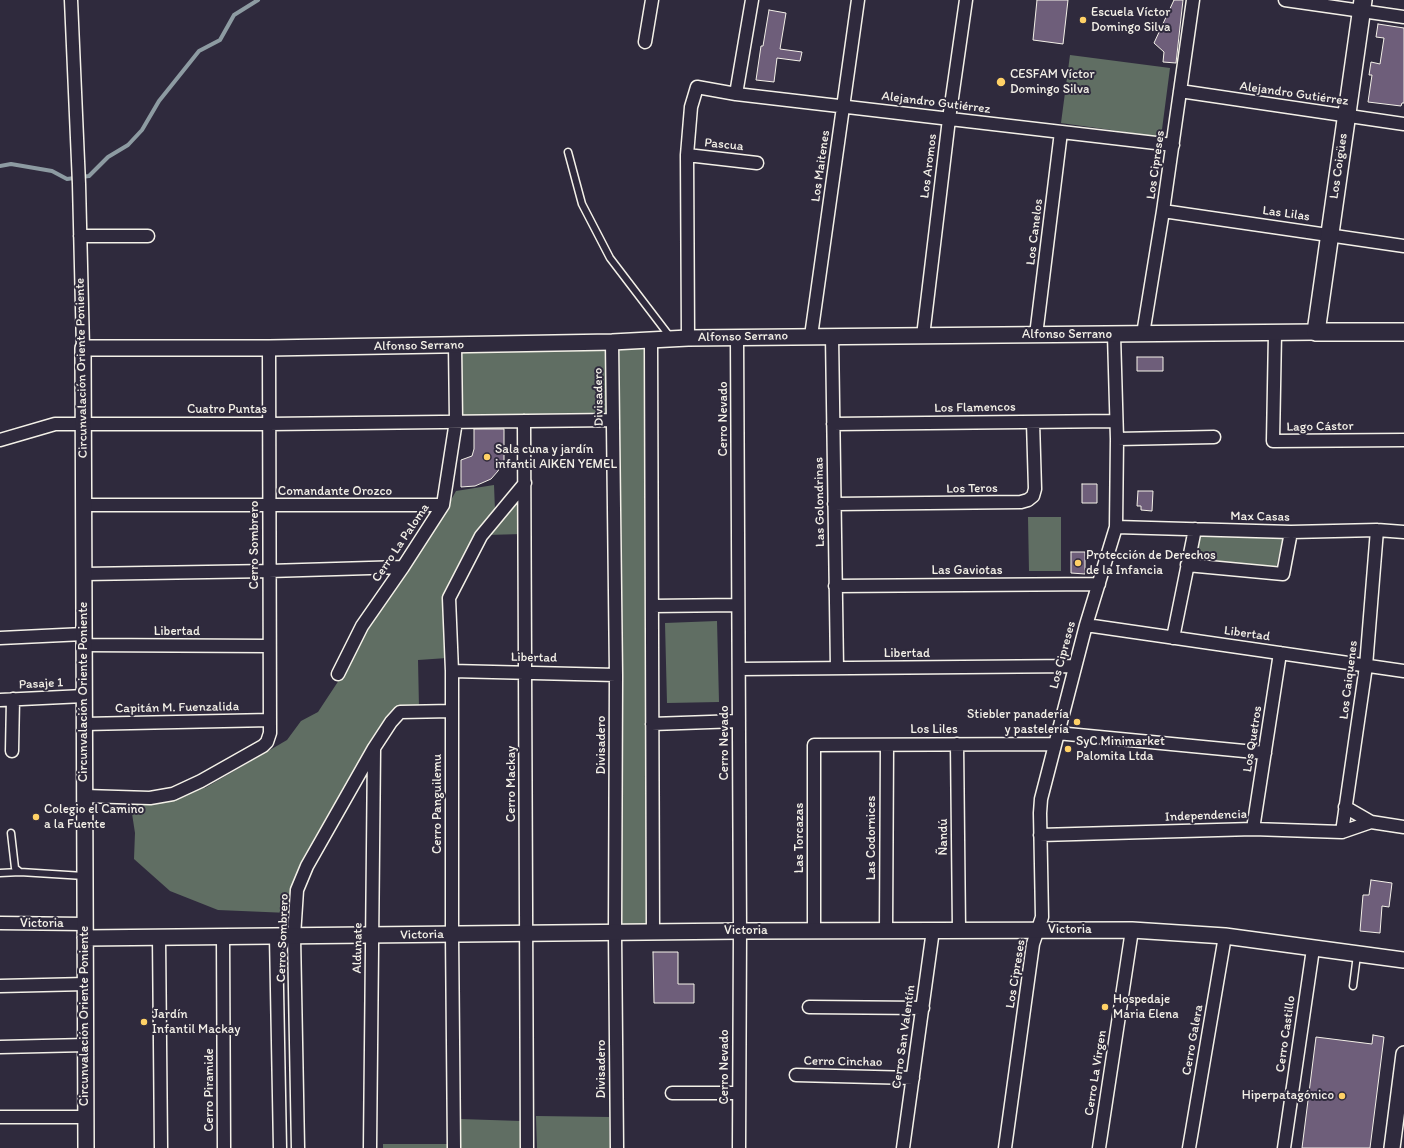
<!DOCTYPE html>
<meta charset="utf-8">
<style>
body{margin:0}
canvas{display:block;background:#2f2a3d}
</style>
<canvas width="1404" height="1148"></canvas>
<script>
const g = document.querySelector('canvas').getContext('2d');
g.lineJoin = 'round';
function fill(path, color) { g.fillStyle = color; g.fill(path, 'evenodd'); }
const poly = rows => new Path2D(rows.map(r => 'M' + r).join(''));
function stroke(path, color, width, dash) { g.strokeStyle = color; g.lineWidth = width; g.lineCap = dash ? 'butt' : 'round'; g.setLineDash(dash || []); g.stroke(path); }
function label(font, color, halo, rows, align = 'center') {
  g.font = font + ' Itim,sans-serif'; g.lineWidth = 4; g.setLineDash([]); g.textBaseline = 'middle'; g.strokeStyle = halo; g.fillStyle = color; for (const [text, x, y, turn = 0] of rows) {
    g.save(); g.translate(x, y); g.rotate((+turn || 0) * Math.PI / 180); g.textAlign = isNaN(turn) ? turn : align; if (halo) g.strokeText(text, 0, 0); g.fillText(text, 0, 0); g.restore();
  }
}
const green = poly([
 [1070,55,1170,68,1161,137,1061,123],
 [645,346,650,927,620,927,618,347],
 [606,347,607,416,461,416,461,352],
 [494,485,495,511,447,594,447,658,418,660,419,708,399,710,301,874,289,913,218,910,170,891,134,859,135,833,129,794,205,788,287,740,301,721,318,712,343,674,370,617,446,509,456,491],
 [521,493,522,534,486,535],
 [1028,517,1061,517,1061,571,1029,571],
 [1200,534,1283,537,1276,568,1193,560],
 [717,621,719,702,667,703,665,623],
 [536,1116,609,1117,610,1148,537,1148],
 [460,1119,521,1121,520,1148,383,1148,383,1144,461,1144]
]);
const stream = poly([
 [0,166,11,164,52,171,67,179,89,176,108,157,128,145,142,130,159,101,199,51,220,40,234,15,258,0]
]);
const building = poly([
 [1037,0,1068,0,1063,44,1033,40,1037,0],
 [1174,0,1183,0,1176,63,1163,62,1164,52,1154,43,1174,0],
 [769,10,786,13,780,49,802,52,800,61,777,58,774,82,756,80,761,46,763,46,769,10],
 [1378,24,1404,28,1404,103,1402,103,1401,106,1368,102,1372,75,1369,75,1371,62,1380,64,1384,38,1376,37,1378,24],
 [1137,357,1163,357,1163,371,1137,371,1137,357],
 [474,429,504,429,504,460,498,471,491,479,475,486,461,487,461,460,472,456,474,449,474,429],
 [1082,484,1097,484,1097,503,1082,503,1082,484],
 [1138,491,1153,491,1152,511,1141,510,1141,506,1137,506,1138,491],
 [1071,552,1085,552,1085,574,1071,573,1071,552],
 [1371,880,1392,883,1389,907,1382,906,1380,933,1360,931,1363,895,1369,895,1371,880],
 [653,952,678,952,678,984,694,984,694,1003,654,1003,653,952],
 [1373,1035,1384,1037,1370,1148,1302,1148,1316,1037,1372,1044,1373,1035]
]);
const service = poly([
 [568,152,582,204,610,258,671,338],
 [11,833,15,868,20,872,84,876],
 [0,873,20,872],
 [1353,986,1357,955]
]);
const minor = poly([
 [71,0,79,184,83,348],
 [1285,0,1404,17],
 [645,42,652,0],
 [1180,91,1404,124],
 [736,94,752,0],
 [687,155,757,163],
 [1163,211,1404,246],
 [80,236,148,236],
 [1275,333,1273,441,1404,440],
 [1143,334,1163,211,1193,0],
 [1036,335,1061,132],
 [811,336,858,0],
 [832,336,837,668],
 [923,336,949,119,966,0],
 [688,338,687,155,691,107,697,87,736,94,1173,145],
 [737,338,740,931,739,1148],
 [651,340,653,932],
 [612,342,616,675,615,933,617,1148],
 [524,421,527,1148],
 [833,424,1116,421],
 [1117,439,1214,437],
 [0,440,55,424,269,424,613,420],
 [834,504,1021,502,1028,500,1033,496,1035,489,1033,422],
 [84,505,443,505],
 [1116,527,1291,532,1377,530,1404,532],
 [1187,565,1283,574,1291,532],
 [84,574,269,571,403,567],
 [835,586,1099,584],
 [652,606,738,605],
 [1086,625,1404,671],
 [0,638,84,634],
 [1173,638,1195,529],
 [84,645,269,646],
 [739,669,1075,666],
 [452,671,616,675],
 [338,674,362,626,403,567,443,505,456,421,455,345],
 [0,700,84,696],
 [84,724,270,720],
 [652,724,739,721],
 [1057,733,1265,753],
 [957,744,959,930],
 [12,751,13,699],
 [85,796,150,798,173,794,201,781,263,746,267,742,270,733,269,348],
 [1345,807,1371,822,1404,827],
 [1253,829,1280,653],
 [1342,832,1366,666,1377,530],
 [1040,835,1253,829,1342,832,1371,822],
 [0,923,84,924],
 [814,931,814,745,1054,744],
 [886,931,887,745],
 [223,936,224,1148],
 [276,936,280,1148],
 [159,937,161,1148],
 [0,986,86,984],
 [809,1007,923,1008],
 [0,1047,86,1045],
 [796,1075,913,1078],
 [672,1093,739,1093],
 [0,1117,86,1117],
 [298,1148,294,936,297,890,307,866,374,748,391,722,400,712,452,711],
 [370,1148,374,749],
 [454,1148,452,934,452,671,449,598,481,536,525,483],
 [903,1148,933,930],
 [1005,1148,1033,944,1042,917,1040,813,1041,799,1086,625,1116,527,1117,439,1114,335],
 [1099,1148,1132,930],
 [1189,1148,1225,936],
 [1284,1148,1313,949]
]);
const tertiary = poly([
 [85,938,740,931,1132,930,1225,936,1404,960],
 [86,1148,83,348,269,348,612,342,688,338,1316,332],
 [1392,1148,1404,1054]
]);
const secondary = poly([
 [1363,0,1316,332,1404,332]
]);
const markers = [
 [1083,20,4,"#ffd166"],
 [1001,82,5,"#ffd166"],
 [487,457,4,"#ffd166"],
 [1078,563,4,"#ffd166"],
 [1077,722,4,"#ffd166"],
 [1068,749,4,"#ffd166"],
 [36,817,4,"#ffd166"],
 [1105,1007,4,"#ffd166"],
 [144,1022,4,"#ffd166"],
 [1342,1096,4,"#ffd166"]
];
const poiNames = [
 ["Escuela Víctor",1091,13],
 ["Domingo Silva",1091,28],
 ["CESFAM Víctor",1010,75],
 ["Domingo Silva",1010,90],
 ["Sala cuna y jardín",495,450],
 ["infantil AIKEN YEMEL",495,465],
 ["Protección de Derechos",1086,556],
 ["de la Infancia",1086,571],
 ["Stiebler panadería",1069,715,"right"],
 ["y pastelería",1069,730,"right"],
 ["SyC Minimarket",1076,742],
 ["Palomita Ltda",1076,757],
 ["Colegio el Camino",44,810],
 ["a la Fuente",44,825],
 ["Hospedaje",1113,1000],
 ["Maria Elena",1113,1015],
 ["Jardín",152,1015],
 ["Infantil Mackay",152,1030],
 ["Hiperpatagónico",1334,1096,"right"]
];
const streetNames = [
 ["Alejandro Gutiérrez",1294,94,8],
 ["Alejandro Gutiérrez",936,103,7],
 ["Pascua",724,145,6],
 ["Los Cipreses",1156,165,-82],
 ["Los Maitenes",821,166,-82],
 ["Los Aromos",929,166,-83],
 ["Los Coigües",1339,166,-82],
 ["Las Lilas",1286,214,8],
 ["Los Canelos",1035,232,-83],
 ["Alfonso Serrano",1067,335],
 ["Alfonso Serrano",743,337,-1],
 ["Alfonso Serrano",419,346,-1],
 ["Circunvalación Oriente Poniente",82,368,-91],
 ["Divisadero",599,397,-91],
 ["Los Flamencos",975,408,-1],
 ["Cuatro Puntas",227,410],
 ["Cerro Nevado",724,419,-90],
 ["Lago Cástor",1320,427,-1],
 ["Los Teros",972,489,-1],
 ["Comandante Orozco",335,492],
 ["Las Golondrinas",820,502,-91],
 ["Max Casas",1260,517,1],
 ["Cerro La Paloma",401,543,-56],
 ["Cerro Sombrero",255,545,-90],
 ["Las Gaviotas",967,571],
 ["Libertad",177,632],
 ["Libertad",1247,634,8],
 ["Libertad",907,654],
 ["Los Cipreses",1063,655,-75],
 ["Libertad",534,658,1],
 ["Los Caiquenes",1349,680,-83],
 ["Pasaje 1",41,684,-3],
 ["Circunvalación Oriente Poniente",84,692,-90],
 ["Capitán M. Fuenzalida",177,708,-1],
 ["Los Liles",934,730],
 ["Los Quetros",1253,739,-81],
 ["Cerro Nevado",725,743,-90],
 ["Divisadero",602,745,-90],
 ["Cerro Mackay",512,784,-90],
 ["Cerro Panguilemu",438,804,-90],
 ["Independencia",1206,816,-2],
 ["Ñandú",944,837,-90],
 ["Las Torcazas",800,838,-90],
 ["Las Codornices",872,838,-90],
 ["Victoria",42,924],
 ["Victoria",1070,930],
 ["Victoria",746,931],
 ["Victoria",422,935,-1],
 ["Cerro Sombrero",283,938,-88],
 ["Aldunate",358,948,-89],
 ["Los Cipreses",1016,974,-81],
 ["Circunvalación Oriente Poniente",85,1016,-90],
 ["Cerro Castillo",1286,1034,-82],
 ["Cerro San Valentín",904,1037,-82],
 ["Cerro Galera",1193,1040,-80],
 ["Cerro Cinchao",843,1062,1],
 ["Cerro Nevado",725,1067,-90],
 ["Divisadero",602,1069,-90],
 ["Cerro La Virgen",1096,1073,-81],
 ["Cerro Piramide",210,1090,-90]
];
fill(green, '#606e63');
stroke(stream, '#8d9ba2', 4);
fill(building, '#6e5e7a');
stroke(building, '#f4f1e8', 1);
stroke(service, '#f4f1e8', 9);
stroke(minor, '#f4f1e8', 15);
stroke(tertiary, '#f4f1e8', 18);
stroke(secondary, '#f4f1e8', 20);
stroke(service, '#2f2a3d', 6);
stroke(minor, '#2f2a3d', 12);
stroke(tertiary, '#2f2a3d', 15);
stroke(secondary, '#2f2a3d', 17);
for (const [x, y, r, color] of markers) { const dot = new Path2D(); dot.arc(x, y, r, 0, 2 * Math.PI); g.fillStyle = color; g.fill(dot); stroke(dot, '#2f2a3d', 1.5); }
label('13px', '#f4f1e8', '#2f2a3d', poiNames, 'left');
label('13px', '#f4f1e8', '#2f2a3d', streetNames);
</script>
